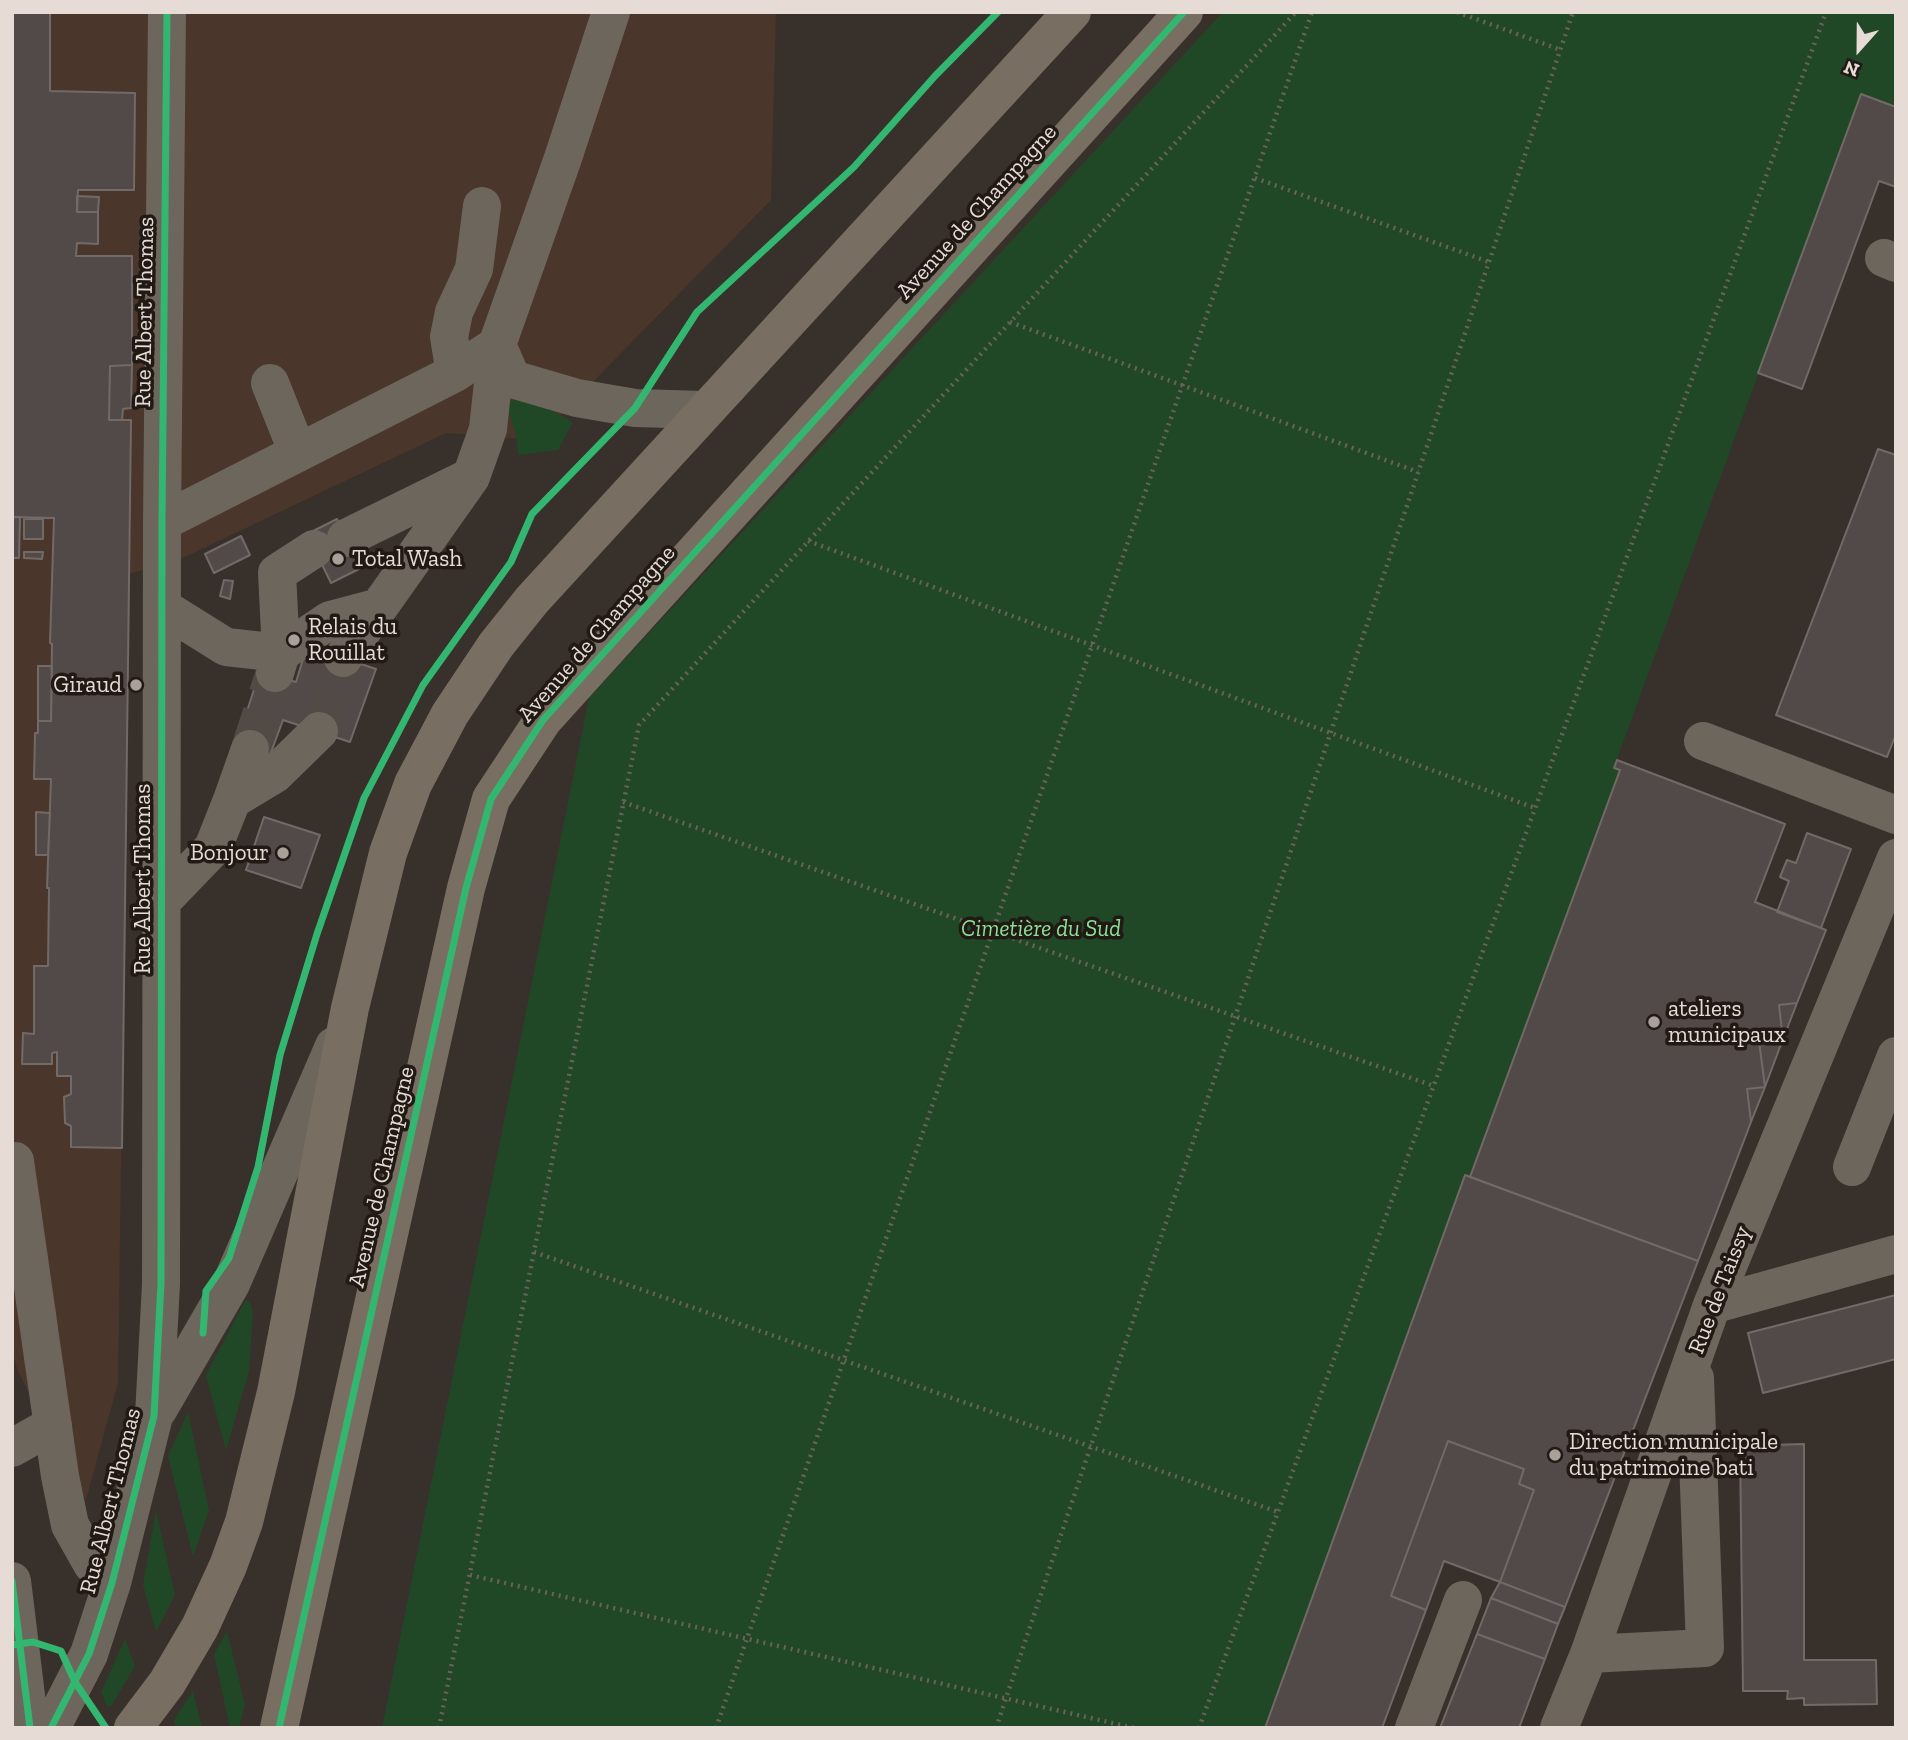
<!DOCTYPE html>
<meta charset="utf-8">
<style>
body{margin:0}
#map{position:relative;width:1908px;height:1740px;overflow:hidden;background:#38302b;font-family:"Zilla Slab",serif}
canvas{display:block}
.frame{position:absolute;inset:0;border:14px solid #e6dcd5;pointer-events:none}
.north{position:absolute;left:1824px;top:14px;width:70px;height:70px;-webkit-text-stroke:5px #201914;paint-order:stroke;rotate:201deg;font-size:19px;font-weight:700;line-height:28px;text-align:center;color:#e6dcd5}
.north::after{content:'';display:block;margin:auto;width:24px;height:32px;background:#e6dcd5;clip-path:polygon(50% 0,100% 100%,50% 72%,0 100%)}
</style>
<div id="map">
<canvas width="1908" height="1740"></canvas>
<div class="frame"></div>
<div class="north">N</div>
</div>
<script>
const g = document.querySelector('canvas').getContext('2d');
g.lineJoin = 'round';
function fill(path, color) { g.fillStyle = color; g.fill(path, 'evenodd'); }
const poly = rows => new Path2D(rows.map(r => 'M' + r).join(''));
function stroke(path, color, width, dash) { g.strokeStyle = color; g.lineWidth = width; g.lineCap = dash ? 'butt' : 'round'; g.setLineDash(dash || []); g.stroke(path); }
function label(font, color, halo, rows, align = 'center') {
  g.font = font + ' "Zilla Slab",serif'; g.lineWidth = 7; g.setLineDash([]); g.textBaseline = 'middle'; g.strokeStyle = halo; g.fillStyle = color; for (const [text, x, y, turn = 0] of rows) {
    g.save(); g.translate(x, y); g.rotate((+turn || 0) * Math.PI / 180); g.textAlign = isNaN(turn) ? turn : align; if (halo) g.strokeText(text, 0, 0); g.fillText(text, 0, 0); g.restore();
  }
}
const built = poly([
 [12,12,776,12,771,200,536,440,446,433,185,557,129,574,118,1383,86,1500,18,1372,12,1350]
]);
const green = poly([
 [1223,12,1896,12,1896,106,1861,94,1614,767,1620,770,1470,1177,1465,1176,1265,1728,382,1728,589,698],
 [522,395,573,422,558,450,518,455,517,439,507,405],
 [245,1301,249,1301,253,1311,249,1371,226,1450,206,1375],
 [188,1412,209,1511,193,1556,168,1456],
 [156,1511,175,1595,156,1632,143,1585],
 [227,1631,245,1705,239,1728,230,1728,214,1654],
 [125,1639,135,1666,112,1705,107,1707,101,1692],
 [193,1691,202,1728,176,1728,174,1720]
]);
const building = poly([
 [12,12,50,12,50,91,135,93,134,190,78,190,77,212,98,212,98,244,77,243,76,256,132,256,132,365,110,366,109,420,131,420,122,1148,71,1147,71,1126,65,1123,64,1097,71,1094,71,1076,57,1076,57,1052,52,1053,52,1064,22,1064,23,1033,34,1034,34,966,48,966,49,888,47,888,51,779,34,779,35,733,38,733,38,721,51,721,52,644,50,643,54,518,12,517,12,12],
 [1861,94,1896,107,1896,187,1879,181,1802,389,1758,373,1861,94],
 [77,196,99,197,98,212,77,212,77,196],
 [132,365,131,408,123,409,122,420,109,420,110,366,132,365],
 [1878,449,1896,455,1896,734,1887,757,1776,715,1878,449],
 [12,517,20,517,19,558,12,558,12,517],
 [24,519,43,519,43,539,24,539,24,519],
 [337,519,361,568,331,583,307,534,337,519],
 [241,536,250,555,214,573,205,554,241,536],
 [24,552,43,552,42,559,24,558,24,552],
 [224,580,233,581,230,599,220,596,224,580],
 [307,646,376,669,350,742,283,720,270,755,236,745,260,671,296,682,307,646],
 [38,666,52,666,51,721,38,721,38,666],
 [1617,760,1785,824,1755,902,1826,930,1797,1003,1779,1005,1783,1039,1759,1041,1765,1087,1747,1089,1751,1122,1698,1261,1470,1177,1620,770,1614,768,1617,760],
 [36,812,50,813,48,855,36,855,36,812],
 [264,817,320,835,301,888,246,870,264,817],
 [1807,833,1851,849,1821,928,1777,912,1789,881,1780,877,1787,860,1796,863,1807,833],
 [1797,1003,1783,1039,1779,1005,1797,1003],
 [1783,1039,1765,1087,1759,1041,1783,1039],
 [1765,1087,1751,1122,1747,1089,1765,1087],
 [1465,1175,1698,1261,1565,1607,1500,1582,1534,1490,1519,1484,1524,1469,1448,1441,1391,1596,1426,1610,1382,1728,1265,1728,1465,1175],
 [1896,1295,1896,1359,1763,1393,1748,1333,1896,1295],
 [1448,1441,1524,1469,1519,1484,1534,1490,1500,1582,1444,1561,1426,1610,1391,1596,1448,1441],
 [1804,1444,1804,1660,1876,1660,1877,1704,1804,1705,1804,1698,1787,1699,1788,1691,1743,1691,1740,1446,1804,1444],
 [1500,1582,1565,1607,1558,1624,1491,1598,1500,1582],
 [1491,1598,1558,1624,1545,1659,1477,1634,1491,1598],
 [1477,1634,1545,1659,1519,1728,1440,1728,1477,1634]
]);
const minorTunnel = poly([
 [319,731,343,658],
 [250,749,274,675]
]);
const path = poly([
 [1457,12,1561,50],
 [1255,178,1489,262],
 [1010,322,1418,472],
 [808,541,1535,808],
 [623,802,1434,1086],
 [534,1252,1278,1512],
 [470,1575,1134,1728],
 [439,1728,639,725,1296,12],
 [716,1728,1312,12],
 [996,1728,1573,12],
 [1199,1728,1826,12]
]);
const minor = poly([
 [1884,258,1896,263],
 [497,345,512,379,577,398,635,408,704,410],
 [455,373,449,337,454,312,474,269,482,206],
 [270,383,298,453],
 [162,522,455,373,497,345,563,158,611,12],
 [346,538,466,479],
 [162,607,226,647,281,653,277,573,314,549],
 [343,658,471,477,488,429,497,345],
 [275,673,281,653,330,620,379,607],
 [1703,741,1896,815],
 [232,800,250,749],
 [162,901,213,848,232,800,275,774,319,731],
 [15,1161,60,1476,70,1525,92,1564,112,1583],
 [1852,1167,1896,1056],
 [1712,1305,1896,1254],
 [158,1410,231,1284,334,1046],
 [12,1448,53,1425],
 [12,1581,30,1728],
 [1589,1654,1705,1648,1695,1378],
 [51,1728,89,1654,112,1583,154,1416,161,1284,162,522,167,12],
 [1414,1728,1463,1600],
 [1559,1728,1589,1654,1712,1305,1896,858]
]);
const major = poly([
 [133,1728,167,1683,200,1627,228,1566,244,1522,276,1392,350,1008,388,853,413,784,450,714,496,645,532,600,1072,12],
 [279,1728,466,888,491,799,543,720,1184,12]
]);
const cycleway = poly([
 [203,1333,206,1291,229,1258,258,1167,280,1055,317,934,364,798,423,685,511,562,532,514,635,408,697,312,854,167,935,76,998,12],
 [12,1581,30,1728],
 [12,1645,33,1642,61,1651,75,1682,106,1728],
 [51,1728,89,1654,112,1583,154,1416,161,1284,162,522,167,12],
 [279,1728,466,888,491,799,543,720,1184,12]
]);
const markers = [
 [338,559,7,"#a9a09a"],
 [294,640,7,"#a9a09a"],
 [136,685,7,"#a9a09a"],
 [283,853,7,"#a9a09a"],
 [1654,1022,7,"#a9a09a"],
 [1555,1455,7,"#a9a09a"]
];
const streetNames = [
 ["Avenue de Champagne",977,212,-48],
 ["Rue Albert Thomas",145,312,-89],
 ["Avenue de Champagne",597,634,-49],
 ["Rue Albert Thomas",143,879,-90],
 ["Avenue de Champagne",382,1177,-77],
 ["Rue de Taissy",1720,1290,-69],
 ["Rue Albert Thomas",111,1501,-76]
];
const poiNames = [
 ["Total Wash",352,559],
 ["Relais du",308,627],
 ["Rouillat",308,653],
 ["Giraud",122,685,"right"],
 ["Bonjour",269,853,"right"],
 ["ateliers",1668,1009],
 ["municipaux",1668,1035],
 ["Direction municipale",1569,1442],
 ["du patrimoine bati",1569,1468]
];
const parkNames = [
 ["Cimetière du Sud",1041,929]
];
fill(built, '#4a362a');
fill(green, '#214826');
fill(building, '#524a48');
stroke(building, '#726a67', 2);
stroke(minorTunnel, '#524a44', 38, [38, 19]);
stroke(path, '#69625b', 4.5, [2, 5]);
stroke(minor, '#6d665d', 38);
stroke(major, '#796e62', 38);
stroke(cycleway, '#33b770', 7);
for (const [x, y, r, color] of markers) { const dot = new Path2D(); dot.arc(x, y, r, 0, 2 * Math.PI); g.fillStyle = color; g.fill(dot); stroke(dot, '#201914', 2.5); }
label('23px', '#e6dcd5', '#201914', streetNames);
label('23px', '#e6dcd5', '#201914', poiNames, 'left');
label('italic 23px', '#8be194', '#201914', parkNames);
</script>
